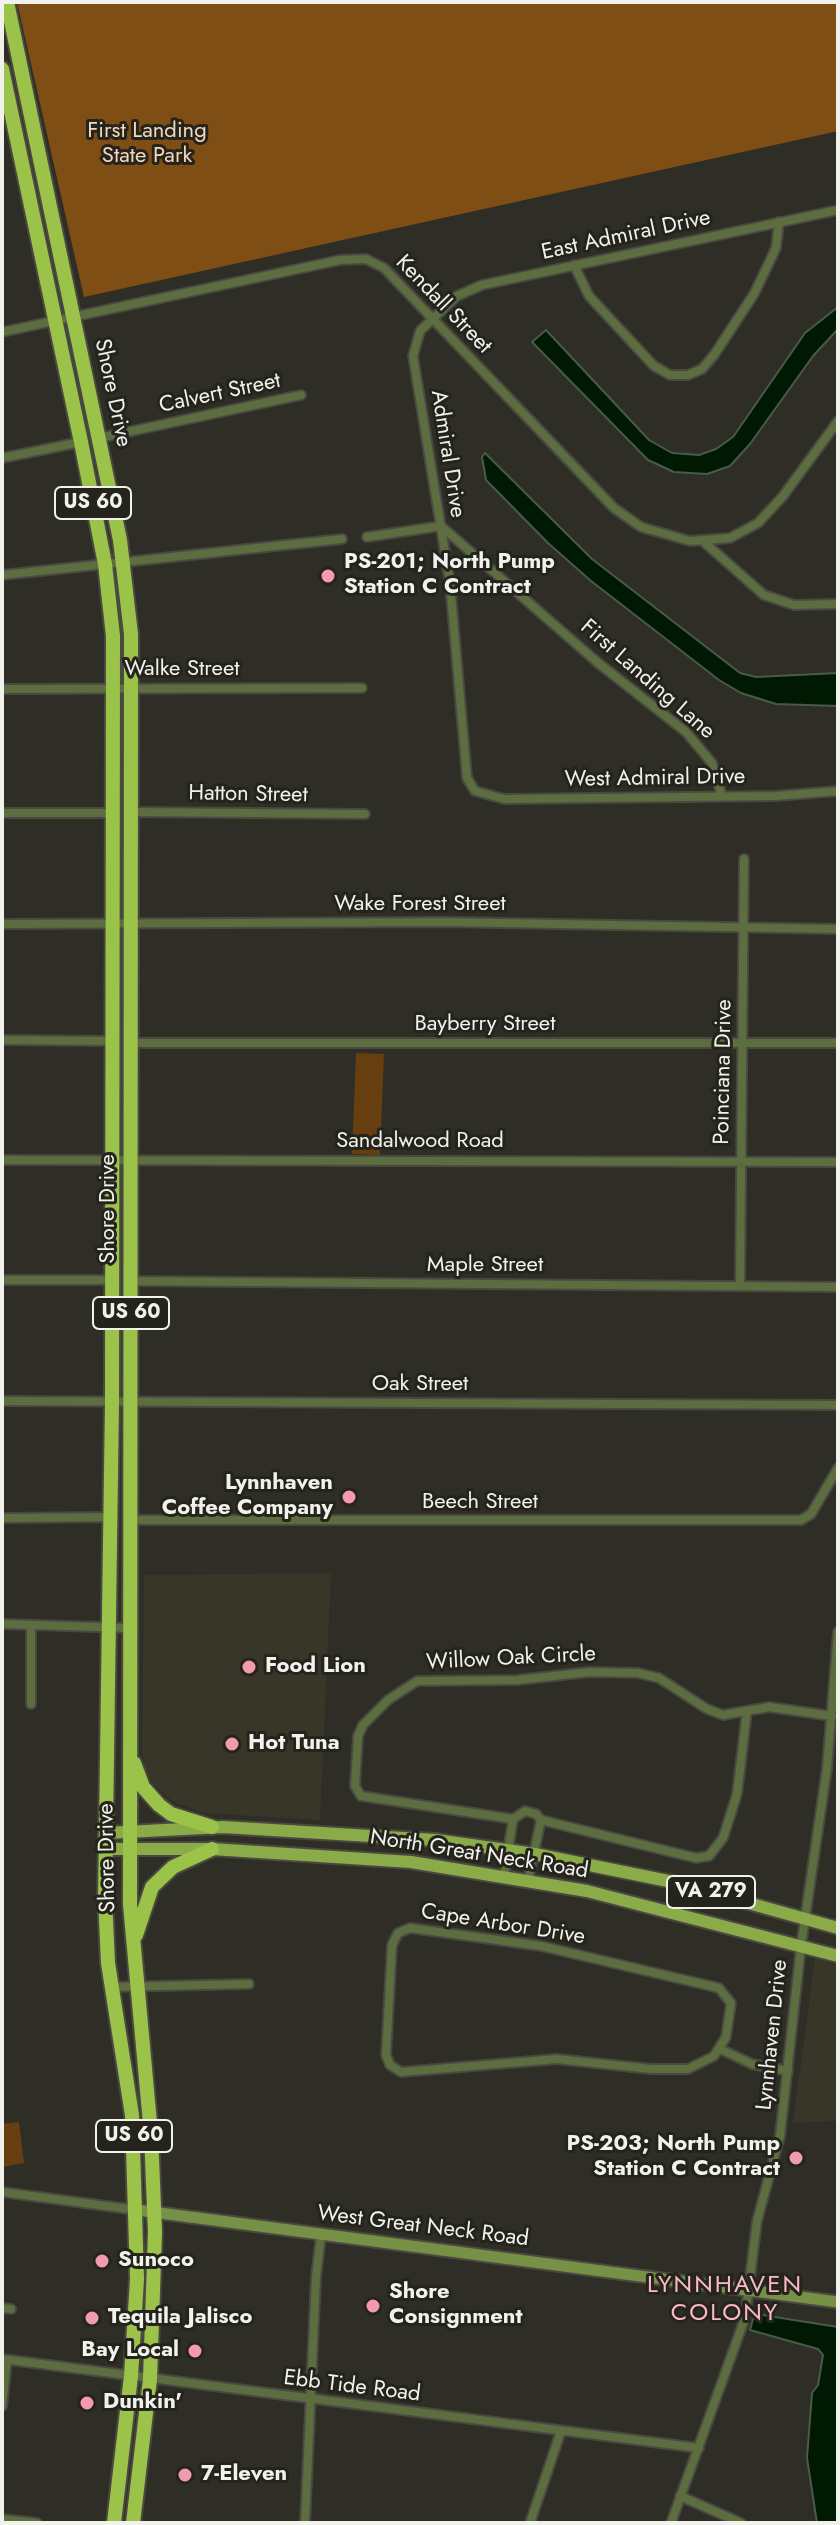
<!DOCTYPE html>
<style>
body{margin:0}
#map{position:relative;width:840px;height:2525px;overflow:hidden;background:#2e2e26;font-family:Jost,sans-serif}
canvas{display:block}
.frame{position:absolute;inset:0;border:4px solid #f2f2ed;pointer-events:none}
</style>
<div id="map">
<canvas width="840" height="2525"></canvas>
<div class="frame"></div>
</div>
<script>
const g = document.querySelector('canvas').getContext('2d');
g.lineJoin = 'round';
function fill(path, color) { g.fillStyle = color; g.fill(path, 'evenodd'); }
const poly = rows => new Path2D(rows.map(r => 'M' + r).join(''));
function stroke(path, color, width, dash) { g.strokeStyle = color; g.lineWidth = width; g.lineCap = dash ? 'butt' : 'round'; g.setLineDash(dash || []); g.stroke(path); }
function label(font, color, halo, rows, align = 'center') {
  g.font = font + ' Jost,sans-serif'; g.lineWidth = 6; g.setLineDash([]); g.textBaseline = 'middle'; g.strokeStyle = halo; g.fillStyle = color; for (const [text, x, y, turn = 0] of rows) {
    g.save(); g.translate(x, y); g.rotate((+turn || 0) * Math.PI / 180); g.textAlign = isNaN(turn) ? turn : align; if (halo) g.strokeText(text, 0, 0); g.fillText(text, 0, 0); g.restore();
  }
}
const built = poly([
 [331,1573,320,1820,203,1813,172,1801,153,1784,144,1766,142,1748,144,1575],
 [815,1958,838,1966,838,2121,793,2123]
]);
const green = poly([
 [356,1053,384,1054,380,1155,352,1154],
 [19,2122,24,2163,2,2167,2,2124]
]);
const forest = poly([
 [17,2,838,2,838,131,84,297]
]);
const water = poly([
 [838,307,838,329,813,356,750,444,730,466,707,474,674,472,648,460,532,342,546,330,649,440,672,453,699,455,716,449,733,437,805,333,838,307],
 [485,453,592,559,740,673,756,677,838,673,838,706,776,704,741,693,719,680,591,581,548,543,486,480,482,457,485,453],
 [762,2315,838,2327,838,2523,817,2523,807,2458,812,2393,818,2385,823,2355,818,2349,750,2330,753,2319,762,2315]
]);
const street = poly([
 [838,210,482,285,457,296,420,331,413,356,450,583,467,778,475,791,504,799,775,796,838,791],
 [574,265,589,296,654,366,670,375,688,375,702,369,714,355,754,294,776,248,779,222],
 [2,332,340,260,366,259,384,268,614,508,641,527,690,541,730,538,758,523,783,496,838,421],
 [99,438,301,395],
 [2,458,81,442],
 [367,537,441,526,597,662,686,732,712,763,722,796],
 [704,542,764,595,794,605,838,604],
 [2,575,342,539],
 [2,689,362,688],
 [132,812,365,814],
 [2,813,114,813],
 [2,924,445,922,838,929],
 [2,1040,113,1041],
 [132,1043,838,1043],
 [2,1160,838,1162],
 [2,1280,113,1280],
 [131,1281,838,1287],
 [740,1286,744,859],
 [2,1401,838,1405],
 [2,1518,111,1517],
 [130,1520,801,1520,811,1514,838,1468],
 [2,1624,130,1628],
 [31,1625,31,1704],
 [513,1819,361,1796,355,1786,358,1736,363,1725,388,1700,417,1681,517,1680,590,1672,638,1673,659,1678,707,1709,723,1715,769,1707,832,1716],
 [504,1877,513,1819,525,1811,536,1814,541,1820,696,1858,709,1856,723,1838,737,1794,747,1711],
 [528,1880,541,1820],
 [410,1928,541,1946,719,1988,731,2003,726,2037,714,2056,688,2069,651,2069,557,2059,401,2072,390,2065,386,2055,392,1945,398,1933,410,1928],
 [111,1987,249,1984],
 [720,2049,752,2064,788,2071],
 [2,2192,136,2210],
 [2,2308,11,2309],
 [2,2359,699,2448],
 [2,2406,7,2360],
 [680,2496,741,2523],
 [2,2519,37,2523],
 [305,2523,316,2277,321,2235],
 [530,2523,561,2431],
 [671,2523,745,2318,757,2221,780,2136,801,1946,827,1768,838,1632]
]);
const secondary = poly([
 [137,2210,838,2302]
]);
const primary = poly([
 [106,1833,223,1827,436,1840,535,1854,673,1882,838,1928],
 [106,1849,212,1849,411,1862,587,1891,838,1956]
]);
const highway = poly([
 [7,2,120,540,131,634,130,1904,151,2134,155,2232,150,2379,133,2523],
 [2,69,81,442,105,564,113,636,112,1402,105,1898,108,1963,132,2115,137,2279,131,2376,114,2523],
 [134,1763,143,1787,159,1805,171,1814,212,1827],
 [136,1935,152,1887,173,1867,212,1849]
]);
const markers = [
 [328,576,8,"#f29aae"],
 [349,1497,8,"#f29aae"],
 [249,1667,8,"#f29aae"],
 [232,1744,8,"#f29aae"],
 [796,2158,8,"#f29aae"],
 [102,2261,8,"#f29aae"],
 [373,2306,8,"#f29aae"],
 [92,2318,8,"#f29aae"],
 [195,2351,8,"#f29aae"],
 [87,2403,8,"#f29aae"],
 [185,2475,8,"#f29aae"]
];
const shields = [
 [93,503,76],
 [131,1313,76],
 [711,1892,88],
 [134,2136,76]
];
const shieldNames = [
 ["US 60",93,503],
 ["US 60",131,1313],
 ["VA 279",711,1892],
 ["US 60",134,2136]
];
const parkNames = [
 ["First Landing",147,132],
 ["State Park",147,157]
];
const streetNames = [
 ["East Admiral Drive",626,236,-12],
 ["Kendall Street",443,305,46],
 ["Shore Drive",112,393,78],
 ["Calvert Street",220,394,-12],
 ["Admiral Drive",447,454,81],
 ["Walke Street",182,670],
 ["First Landing Lane",647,680,41],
 ["West Admiral Drive",655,779,-1],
 ["Hatton Street",248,795,1],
 ["Wake Forest Street",420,905],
 ["Bayberry Street",485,1025],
 ["Poinciana Drive",724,1072,-89],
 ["Sandalwood Road",420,1142],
 ["Shore Drive",109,1209,-90],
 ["Maple Street",485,1266],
 ["Oak Street",420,1385],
 ["Beech Street",480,1503],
 ["Willow Oak Circle",511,1659,-3],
 ["North Great Neck Road",479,1855,9],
 ["Shore Drive",108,1858,-91],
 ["Cape Arbor Drive",503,1925,9],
 ["Lynnhaven Drive",773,2035,-84],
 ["West Great Neck Road",423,2227,7],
 ["Ebb Tide Road",352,2387,7]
];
const poiNames = [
 ["PS-201; North Pump",344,563],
 ["Station C Contract",344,588],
 ["Lynnhaven",333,1484,"right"],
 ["Coffee Company",333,1509,"right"],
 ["Food Lion",265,1667],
 ["Hot Tuna",248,1744],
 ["PS-203; North Pump",780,2145,"right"],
 ["Station C Contract",780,2170,"right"],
 ["Sunoco",118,2261],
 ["Shore",389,2293],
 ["Consignment",389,2318],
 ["Tequila Jalisco",108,2318],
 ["Bay Local",179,2351,"right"],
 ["Dunkin'",103,2403],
 ["7-Eleven",201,2475]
];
const neighbourhoodNames = [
 ["LYNNHAVEN",725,2286],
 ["COLONY",725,2314]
];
fill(built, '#373628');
fill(green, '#673e0f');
fill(forest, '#7f4e14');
fill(water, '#001903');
stroke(water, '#495a49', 2);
stroke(street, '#494942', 12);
stroke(secondary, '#494942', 15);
stroke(primary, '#494942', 16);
stroke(highway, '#494942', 18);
stroke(street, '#5c6d3f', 8);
stroke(secondary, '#769045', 11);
stroke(primary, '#8aab48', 12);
stroke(highway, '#9cc349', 14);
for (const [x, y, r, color] of markers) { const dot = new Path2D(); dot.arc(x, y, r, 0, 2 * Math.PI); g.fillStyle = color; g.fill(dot); stroke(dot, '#24241d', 3); }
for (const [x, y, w] of shields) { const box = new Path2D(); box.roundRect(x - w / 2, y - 16, w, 32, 6); g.fillStyle = '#24241d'; g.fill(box); stroke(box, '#f2f2ed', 2); }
label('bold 20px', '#f2f2ed', null, shieldNames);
label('22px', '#f5d7bb', '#24241d', parkNames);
label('22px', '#f2f2ed', '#24241d', streetNames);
label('bold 22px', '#f2f2ed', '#24241d', poiNames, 'left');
g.letterSpacing = '2px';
label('24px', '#fcb8c6', '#24241d', neighbourhoodNames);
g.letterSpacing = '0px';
</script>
